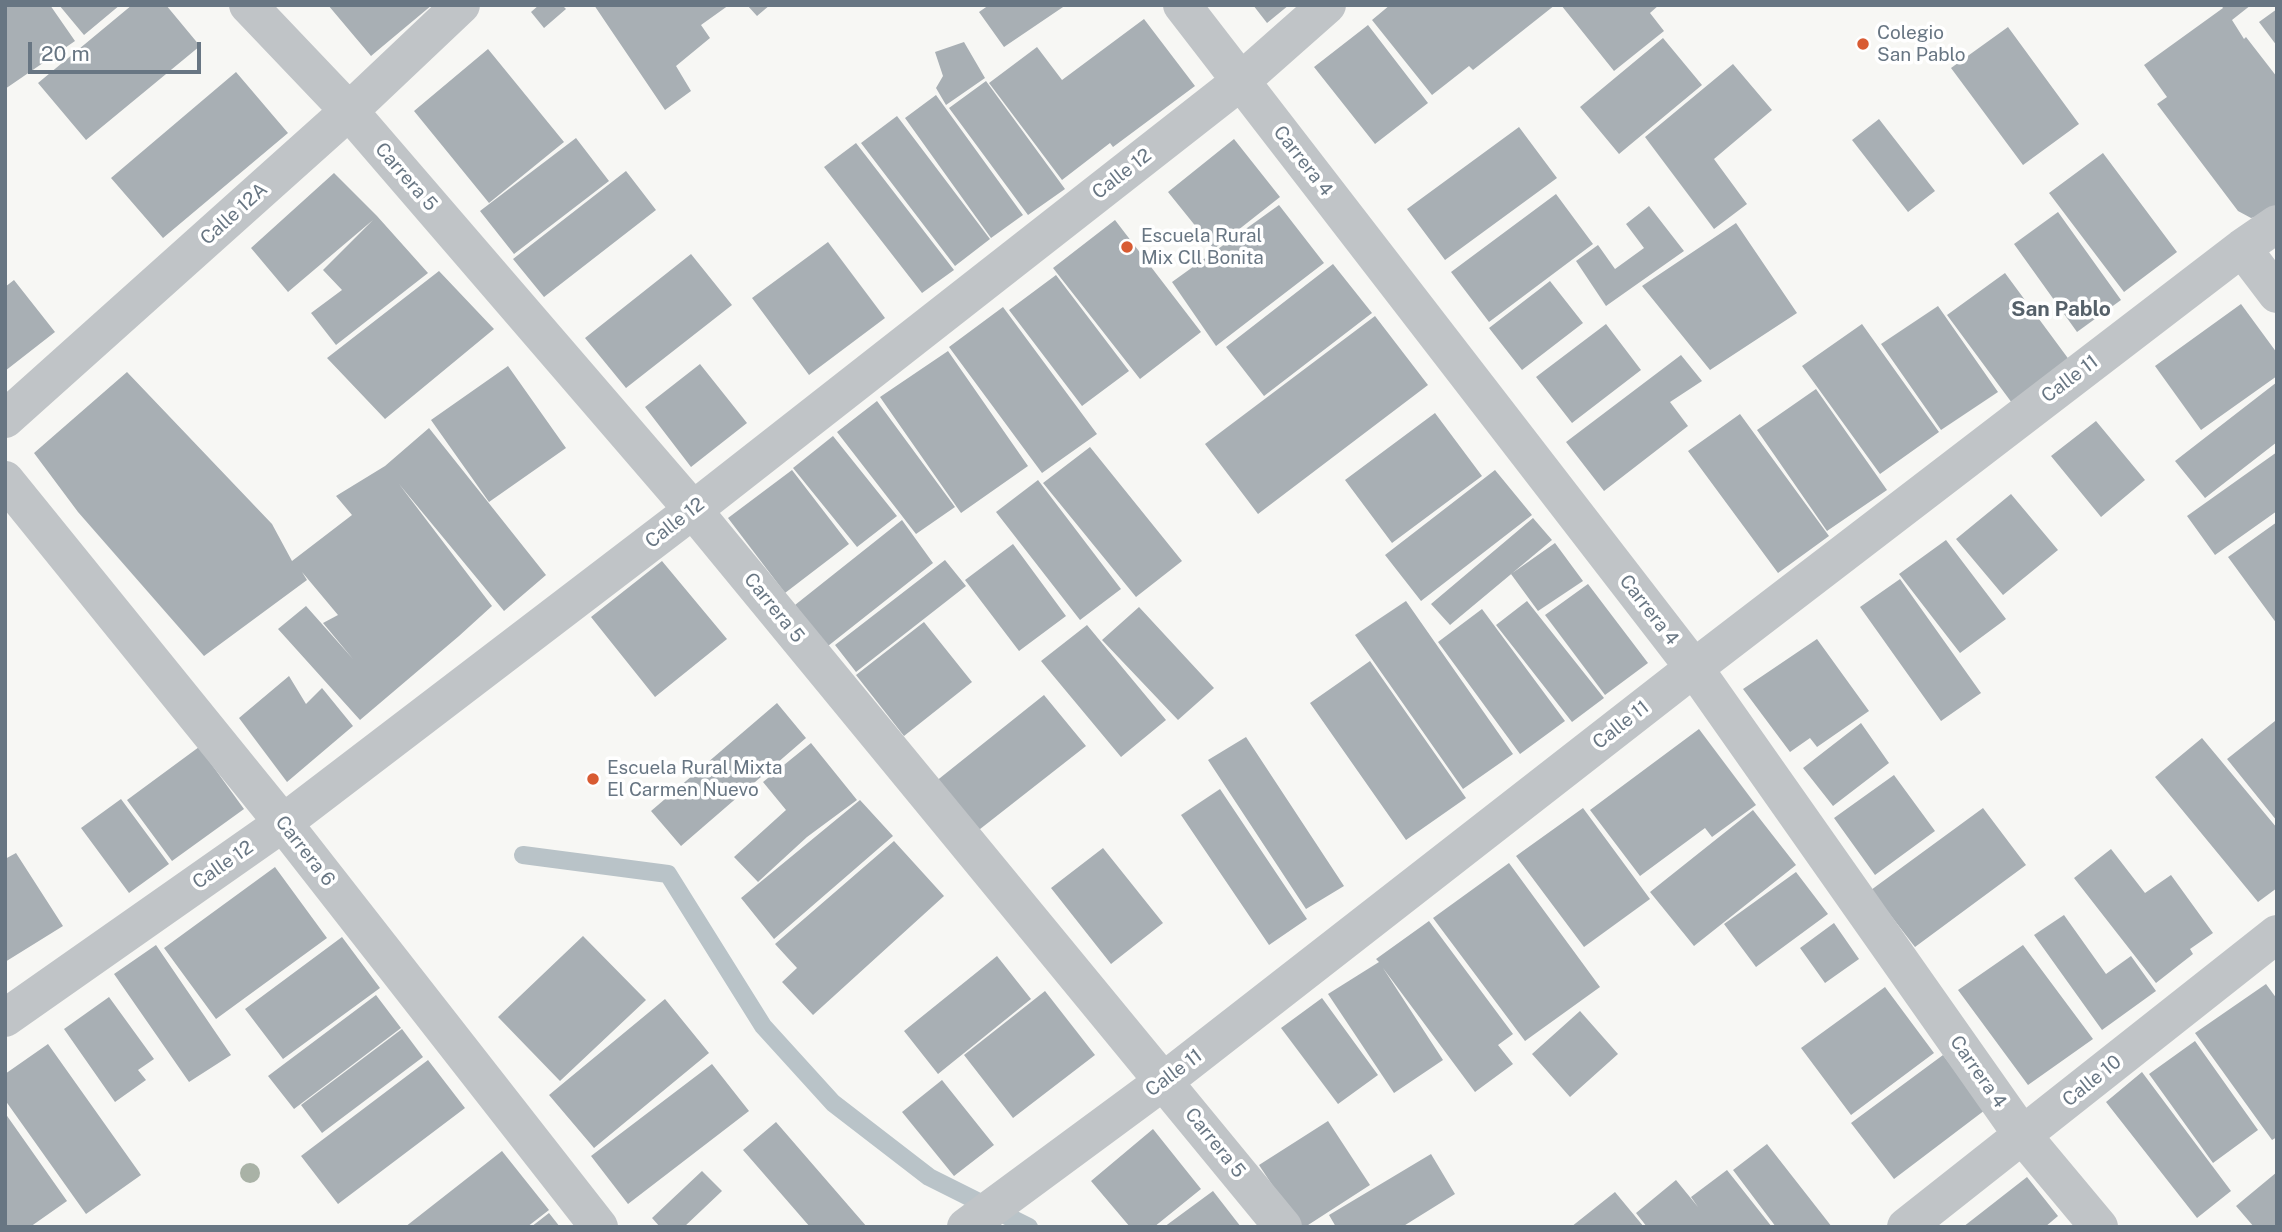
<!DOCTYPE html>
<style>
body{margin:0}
#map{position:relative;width:2282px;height:1232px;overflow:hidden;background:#f7f7f4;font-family:"Public Sans",sans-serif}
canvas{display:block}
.frame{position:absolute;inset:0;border:7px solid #687683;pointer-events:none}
.scale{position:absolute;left:28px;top:42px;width:173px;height:32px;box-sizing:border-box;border:4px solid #687683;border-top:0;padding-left:9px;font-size:21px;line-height:24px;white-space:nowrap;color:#687683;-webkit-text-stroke:5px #fff;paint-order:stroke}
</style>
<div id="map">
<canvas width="2282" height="1232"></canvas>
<div class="frame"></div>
<div class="scale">20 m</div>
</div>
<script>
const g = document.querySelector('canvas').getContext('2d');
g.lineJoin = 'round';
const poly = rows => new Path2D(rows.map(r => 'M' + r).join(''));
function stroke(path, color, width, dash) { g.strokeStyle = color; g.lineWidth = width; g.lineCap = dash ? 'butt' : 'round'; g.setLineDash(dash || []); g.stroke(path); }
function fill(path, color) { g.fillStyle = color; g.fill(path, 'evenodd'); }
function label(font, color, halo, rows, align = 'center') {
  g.font = font + ' "Public Sans",sans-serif'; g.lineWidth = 7; g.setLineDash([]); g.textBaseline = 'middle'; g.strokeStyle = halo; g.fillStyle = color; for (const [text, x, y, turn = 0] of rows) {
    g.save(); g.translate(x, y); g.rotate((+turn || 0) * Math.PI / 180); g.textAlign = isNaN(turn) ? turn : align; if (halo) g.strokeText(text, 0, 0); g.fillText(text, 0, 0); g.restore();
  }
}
const stream = poly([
 [523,855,668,874,763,1026,833,1103,929,1177,1029,1227]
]);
const building = poly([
 [5,5,50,5,75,41,5,89],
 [59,5,120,5,84,35],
 [132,5,166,5,200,46,86,140,38,83],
 [328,5,432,5,371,56],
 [539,5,562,5,566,9,544,28,531,12],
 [594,5,729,5,701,25,710,38,676,66,691,91,665,110],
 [747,5,770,5,757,16],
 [989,5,1066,5,1004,47,979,12],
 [1253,5,1289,5,1267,23],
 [1390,5,1555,5,1473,70,1469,66,1432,95,1372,20],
 [1561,5,1659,5,1650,13,1664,31,1614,71],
 [2221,5,2251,5,2232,20,2244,39,2246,37,2277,77,2277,208,2266,215,2251,218,2238,211,2157,104,2167,97,2144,65,2223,8],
 [2277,9,2277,46,2259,22],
 [1144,19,1195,86,1113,147,1110,143,1062,180,989,83,1037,47,1062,80],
 [1368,25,1428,103,1375,144,1314,67],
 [2008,27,2079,124,2023,165,1951,68],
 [1663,38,1702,85,1619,154,1580,107],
 [964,42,985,78,946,105,936,88,943,76,935,52],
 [488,49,564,142,489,203,414,111],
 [1733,64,1772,110,1714,159,1747,204,1714,229,1645,137],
 [236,72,288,133,163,238,111,178],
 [986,81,1065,189,1028,215,949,108],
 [936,95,1023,215,991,238,905,118],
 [897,116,990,239,955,266,861,143],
 [1879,119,1935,191,1908,212,1852,140],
 [1519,127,1557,178,1445,260,1407,209],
 [576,138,609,181,514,254,480,211],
 [1234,139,1280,197,1214,249,1168,192],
 [856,143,954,270,922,293,824,167],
 [2103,153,2177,252,2124,292,2049,193],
 [626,171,656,210,544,297,513,259],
 [334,173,377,216,428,273,336,345,311,313,342,290,323,270,373,220,288,292,251,248],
 [1556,194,1593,244,1489,322,1451,272],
 [1279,205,1324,263,1216,346,1172,282],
 [1649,206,1684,251,1606,306,1576,261,1598,245,1615,269,1644,248,1626,224],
 [2058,212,2121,300,2077,332,2014,244],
 [1115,220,1201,332,1140,379,1053,268],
 [1736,223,1797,313,1710,370,1642,286],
 [828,242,885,318,809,375,752,298],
 [691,254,732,305,626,388,585,338],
 [1333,264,1372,313,1264,396,1226,347],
 [439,271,494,329,385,419,327,358],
 [2005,273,2070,361,2012,403,1947,315],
 [1056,275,1129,371,1082,406,1009,310],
 [14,280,55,332,5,371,5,287],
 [1550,281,1583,323,1522,370,1489,328],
 [2241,304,2277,353,2277,376,2201,430,2155,366],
 [1938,306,1998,392,1941,430,1881,344],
 [1003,307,1097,434,1042,473,949,347],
 [1375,316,1428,385,1258,514,1205,444],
 [1606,324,1641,370,1572,423,1536,377],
 [1862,324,1939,432,1880,474,1802,366],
 [948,351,1028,466,961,513,880,397],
 [1681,355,1702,381,1670,402,1688,426,1604,491,1566,442],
 [700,364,747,423,691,467,645,407],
 [508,366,566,448,489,502,431,420],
 [127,372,272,524,292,561,352,515,336,496,385,466,429,428,546,575,504,611,399,484,492,606,459,636,360,720,278,629,306,606,353,659,323,623,338,615,302,572,307,580,204,656,78,512,34,453],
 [2277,382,2277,442,2205,498,2175,461],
 [1816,389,1887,490,1827,531,1757,430],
 [877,401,955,507,916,534,837,432],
 [1435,413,1482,476,1392,543,1345,480],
 [1740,414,1829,536,1778,573,1688,451],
 [2096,421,2145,480,2101,517,2051,456],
 [833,436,897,516,857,547,793,468],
 [1090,447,1182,561,1136,597,1043,483],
 [2277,452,2277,511,2215,555,2187,516],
 [792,470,849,544,785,593,728,518],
 [1495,470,1532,515,1421,601,1385,555],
 [1038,480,1121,589,1080,620,996,512],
 [2011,494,2058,550,2003,595,1956,539],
 [1533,518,1552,540,1450,625,1431,604],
 [902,520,933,563,828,646,795,605],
 [2277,522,2277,624,2228,557],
 [1946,540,2006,619,1960,653,1899,574],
 [1555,543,1583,581,1538,611,1511,574],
 [1013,544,1066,616,1019,651,965,580],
 [945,560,966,586,856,672,835,645],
 [662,561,727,639,655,697,591,617],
 [1900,579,1981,693,1941,721,1860,607],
 [1588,584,1648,663,1605,695,1545,615],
 [1406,601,1513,754,1463,789,1355,635],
 [1527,601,1604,698,1572,722,1496,625],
 [1139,607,1214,688,1178,720,1102,640],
 [1482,609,1565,721,1520,754,1438,642],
 [924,622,972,682,904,736,856,675],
 [1087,625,1166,720,1121,757,1041,661],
 [1817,639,1869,711,1817,747,1810,738,1790,752,1743,689],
 [1370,661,1466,798,1406,840,1310,703],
 [289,676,306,704,322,688,353,726,287,782,239,718],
 [1044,695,1086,746,975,833,935,782],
 [777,703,806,738,681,846,651,811],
 [2275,721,2277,724,2277,821,2227,759],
 [1861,723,1889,763,1833,806,1803,768],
 [1699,729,1756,805,1712,837,1705,828,1640,876,1590,810],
 [1246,737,1344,886,1306,909,1208,760],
 [2202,738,2277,828,2277,888,2258,902,2155,777],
 [811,743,857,800,807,837,758,882,734,857,786,810,763,782],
 [199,747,244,809,172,861,127,800],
 [1894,775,1935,831,1875,875,1834,818],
 [1220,789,1307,919,1269,945,1181,815],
 [121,799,169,864,129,893,81,828],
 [860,800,893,836,774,939,741,898],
 [1583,808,1650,899,1584,947,1516,856],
 [1983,808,2026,865,1915,947,1871,890],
 [1753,810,1796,865,1694,946,1650,892],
 [894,841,944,896,813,1015,782,982,797,968,775,944],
 [1103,848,1163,923,1111,964,1051,888],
 [2111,849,2145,893,2171,875,2213,933,2190,949,2193,954,2156,983,2074,878],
 [16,853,63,926,5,962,5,859],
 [1509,863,1600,987,1525,1041,1433,918],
 [275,867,327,938,216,1019,164,948],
 [1796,872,1828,914,1756,967,1724,924],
 [2064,915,2106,974,2131,956,2156,991,2102,1030,2034,935],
 [1429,921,1513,1034,1498,1045,1513,1064,1475,1092,1383,968,1443,1060,1394,1093,1328,994,1379,962,1376,959],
 [1834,923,1859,959,1825,983,1800,948],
 [583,936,646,1000,560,1081,498,1017],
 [342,937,380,988,283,1059,245,1009],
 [156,945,231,1055,189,1082,114,974],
 [2023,945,2093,1039,2028,1085,1958,990],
 [997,956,1031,999,938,1074,904,1031],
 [2266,984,2277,999,2277,1137,2272,1140,2195,1033],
 [1885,987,1934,1053,1851,1115,1801,1048],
 [1045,991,1095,1055,1013,1118,964,1055],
 [376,995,401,1028,294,1109,268,1076],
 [109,997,154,1059,138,1070,146,1080,115,1102,64,1029],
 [1322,998,1378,1075,1338,1104,1281,1028],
 [665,999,709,1053,594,1148,549,1095],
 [1580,1011,1618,1054,1570,1097,1532,1054],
 [402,1029,423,1057,322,1133,301,1105],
 [2195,1041,2258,1130,2213,1163,2149,1074],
 [48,1044,141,1175,86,1214,5,1100,5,1074],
 [1943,1055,1985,1110,1894,1179,1851,1123],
 [428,1060,465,1108,338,1204,301,1156],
 [712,1064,749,1111,628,1204,591,1156],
 [2142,1072,2231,1191,2197,1218,2106,1102],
 [942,1080,994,1145,954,1176,902,1112],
 [5,1113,67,1201,30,1227,5,1227],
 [1328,1121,1370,1185,1305,1227,1300,1227,1259,1165],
 [776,1122,867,1227,810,1227,743,1150],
 [1153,1129,1201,1189,1154,1227,1130,1227,1091,1181],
 [1767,1144,1832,1227,1776,1227,1733,1170],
 [502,1151,549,1210,527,1227,405,1227],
 [1431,1154,1455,1194,1402,1227,1336,1227,1329,1215],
 [1727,1170,1772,1227,1647,1227,1636,1213,1676,1180,1698,1207,1691,1197],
 [702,1171,722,1191,684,1227,660,1227,652,1218],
 [2277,1172,2277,1227,2254,1227,2236,1206],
 [2027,1177,2058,1216,2045,1227,1963,1227],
 [1213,1191,1241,1227,1164,1227],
 [1615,1192,1644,1227,1571,1227],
 [549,1213,560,1227,531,1227]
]);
const street = poly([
 [248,5,349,111,693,510,1283,1227],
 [1182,5,1694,668,2023,1136,2099,1227],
 [2242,248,2277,294],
 [5,419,349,111,461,5],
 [5,480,283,823,599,1227],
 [5,1018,283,823,693,510,1241,81,1327,5],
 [966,1227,1164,1081,1694,668,2242,248,2277,224],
 [1906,1227,2277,934]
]);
const trees = [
 [250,1173]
];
const markers = [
 [1863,44,7,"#d85b32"],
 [1127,247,7,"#d85b32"],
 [593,779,7,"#d85b32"]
];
const poiNames = [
 ["Colegio",1877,33],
 ["San Pablo",1877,55],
 ["Escuela Rural",1141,236],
 ["Mix Cll Bonita",1141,258],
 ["Escuela Rural Mixta",607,768],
 ["El Carmen Nuevo",607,790]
];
const streetNames = [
 ["Carrera 4",1303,161,52],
 ["Calle 12",1122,174,-38],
 ["Carrera 5",406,177,49],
 ["Calle 12A",234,214,-42],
 ["Calle 11",2070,379,-37],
 ["Calle 12",675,523,-38],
 ["Carrera 5",774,608,51],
 ["Carrera 4",1649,610,52],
 ["Calle 11",1621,725,-38],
 ["Carrera 6",305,851,52],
 ["Calle 12",223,865,-35],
 ["Carrera 4",1978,1072,55],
 ["Calle 11",1174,1073,-37],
 ["Calle 10",2092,1081,-39],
 ["Carrera 5",1215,1143,51]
];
const neighbourhoodNames = [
 ["San Pablo",2061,310]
];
stroke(stream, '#b9c3c8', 18);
fill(building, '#a8afb4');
stroke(street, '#c0c4c7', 38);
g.fillStyle = '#a9b2a6';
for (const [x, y] of trees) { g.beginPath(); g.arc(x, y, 10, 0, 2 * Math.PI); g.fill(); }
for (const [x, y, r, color] of markers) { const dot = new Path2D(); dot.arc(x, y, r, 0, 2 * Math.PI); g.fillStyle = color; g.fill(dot); stroke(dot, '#fff', 2.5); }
label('19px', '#687683', '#fff', poiNames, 'left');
label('19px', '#687683', '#fff', streetNames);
label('bold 21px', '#556069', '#fff', neighbourhoodNames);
</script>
